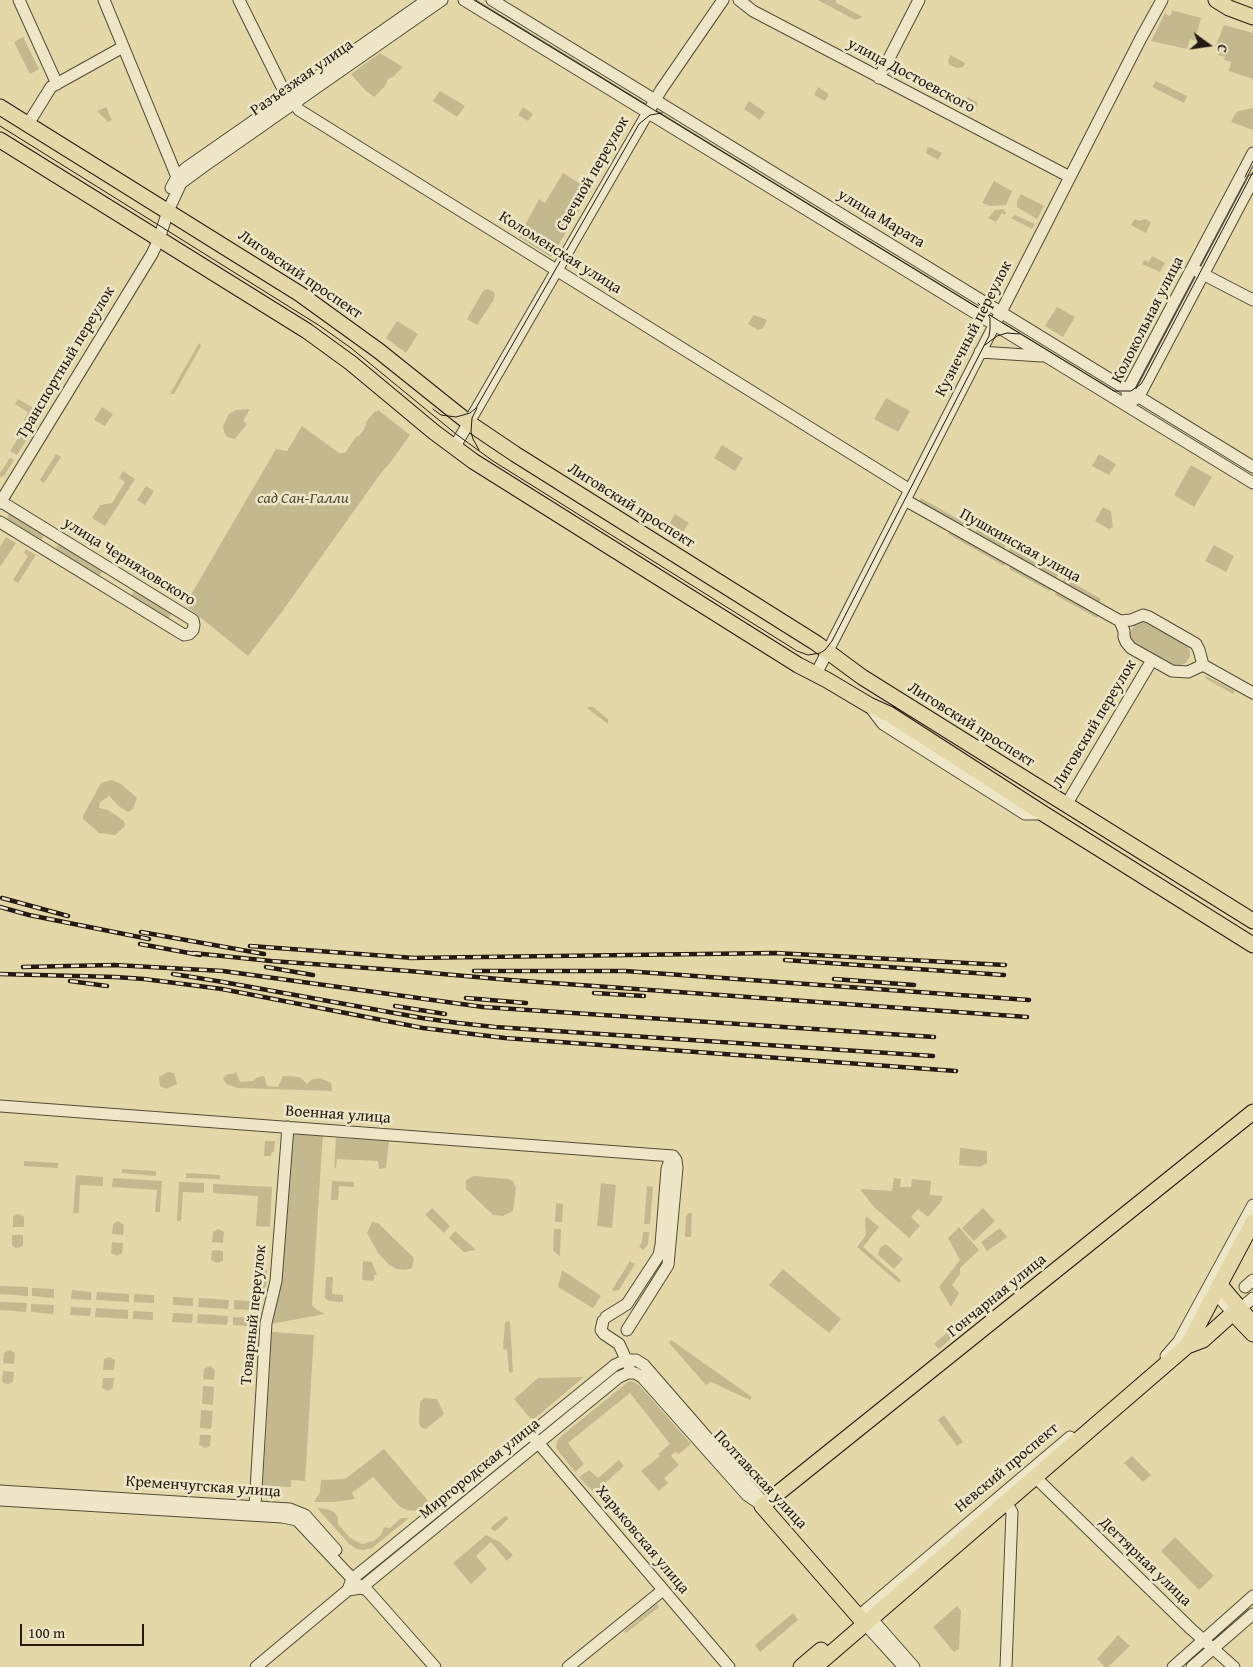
<!DOCTYPE html>
<meta charset="utf-8">
<style>
body{margin:0}
#map{position:relative;width:1253px;height:1667px;overflow:hidden;background:#e5d8a8;font-family:"Gentium Book Plus",serif}
canvas{display:block}
.north{position:absolute;left:1183px;top:20px;width:50px;height:50px;-webkit-text-stroke:4px #eee6c6;paint-order:stroke;rotate:104deg;font-size:14px;font-weight:700;line-height:20px;text-align:center;color:#251a13}
.north::after{content:'';display:block;margin:auto;width:18px;height:22px;background:#251a13;clip-path:polygon(50% 0,100% 100%,50% 72%,0 100%)}
.scale{position:absolute;left:20px;top:1624px;width:124px;height:22px;box-sizing:border-box;border:2px solid #251a13;border-top:0;padding-left:6px;font-size:15px;line-height:18px;white-space:nowrap;color:#251a13;-webkit-text-stroke:4px #eee6c6;paint-order:stroke}
</style>
<div id="map">
<canvas width="1253" height="1667"></canvas>
<div class="north">С</div>
<div class="scale">100 m</div>
</div>
<script>
const g = document.querySelector('canvas').getContext('2d');
g.lineJoin = 'round';
function fill(path, color) { g.fillStyle = color; g.fill(path, 'evenodd'); }
const poly = rows => new Path2D(rows.map(r => 'M' + r).join(''));
function stroke(path, color, width, dash) { g.strokeStyle = color; g.lineWidth = width; g.lineCap = dash ? 'butt' : 'round'; g.setLineDash(dash || []); g.stroke(path); }
function label(font, color, halo, rows, align = 'center') {
  g.font = font + ' "Gentium Book Plus",serif'; g.lineWidth = 5; g.setLineDash([]); g.textBaseline = 'middle'; g.strokeStyle = halo; g.fillStyle = color; for (const [text, x, y, turn = 0] of rows) {
    g.save(); g.translate(x, y); g.rotate((+turn || 0) * Math.PI / 180); g.textAlign = isNaN(turn) ? turn : align; if (halo) g.strokeText(text, 0, 0); g.fillText(text, 0, 0); g.restore();
  }
}
const green = poly([
 [818,0,836,0,835,2,863,17,855,20],
 [1171,10,1201,18,1195,41,1190,39,1187,49,1151,41,1165,13,1169,16,1172,13],
 [1224,25,1253,33,1253,79,1229,71,1231,62,1224,60,1225,57,1218,55,1220,48,1215,47],
 [23,37,39,69,30,74,14,42],
 [380,53,403,67,393,77,388,79,386,85,374,97,365,90,351,74],
 [950,55,965,63,963,67,957,68,950,65,948,62],
 [1156,81,1187,96,1184,103,1152,87],
 [818,87,829,94,825,101,814,95],
 [440,91,465,106,457,117,433,101],
 [968,97,978,103,972,115,961,109],
 [749,101,765,112,760,120,744,109],
 [106,107,112,120,108,122,97,111],
 [523,107,533,114,528,121,518,115],
 [1253,108,1253,130,1231,122,1235,114,1239,111],
 [930,147,942,153,938,160,926,153,927,148],
 [563,173,586,187,588,185,593,188,551,257,519,237,539,199,545,203],
 [994,181,1012,191,1006,205,991,206,982,203],
 [1021,194,1044,206,1037,219,1017,207,1017,201],
 [1003,209,1006,213,1005,215,1002,213,996,222,988,218,995,210],
 [1015,215,1035,224,1032,229,1011,218],
 [1135,219,1139,221,1145,219,1151,222,1146,233,1131,225],
 [1152,256,1165,263,1160,272,1142,264,1144,260,1149,262],
 [488,289,493,291,495,295,493,301,477,325,467,319,483,291],
 [1057,307,1075,317,1063,337,1045,326],
 [754,315,767,320,763,328,758,330,748,324],
 [397,321,418,334,406,353,386,338],
 [199,343,201,346,174,394,170,394],
 [886,398,910,411,898,432,874,419],
 [18,399,35,409,27,423,24,420,28,412,15,404],
 [102,407,113,414,105,426,94,420],
 [250,409,243,421,247,424,235,439,227,437,224,432,223,426,229,414,236,410],
 [378,410,410,435,390,463,381,473,281,613,248,656,185,605,276,449,287,451,302,426,339,453,345,453,356,437,359,436,365,428,364,427,367,424,365,423,375,411,376,412],
 [25,427,32,431,17,455,10,451],
 [722,445,743,458,735,471,714,458],
 [56,454,61,457,44,483,40,480],
 [1099,454,1116,464,1109,475,1092,466],
 [10,458,14,460,4,476,0,477,0,473],
 [1191,465,1212,477,1194,507,1174,495],
 [123,471,135,479,105,526,92,518,100,505,112,503,125,482,119,478],
 [146,486,154,491,145,505,137,500],
 [921,498,972,527,970,530,919,502],
 [1103,507,1111,511,1113,527,1109,529,1095,521],
 [10,512,45,533,40,543,5,521],
 [675,514,689,523,679,538,666,530],
 [977,529,1006,545,1004,549,975,533],
 [950,530,1006,562,1004,566,948,534],
 [6,537,16,543,0,567,0,547],
 [60,542,104,569,98,578,54,551],
 [1214,545,1234,556,1226,572,1205,561],
 [1010,548,1058,575,1056,578,1008,552],
 [26,549,36,555,18,583,13,580,28,556,24,553],
 [1012,565,1052,588,1049,591,1009,569],
 [1065,578,1101,599,1099,603,1062,582],
 [136,588,173,611,167,621,130,598],
 [1057,591,1099,614,1097,618,1055,595],
 [1143,621,1186,644,1190,651,1190,656,1186,663,1177,666,1172,665,1134,644,1130,636,1131,631,1135,624],
 [1206,676,1235,691,1233,694,1205,678],
 [589,707,593,707,608,719,608,724,587,708],
 [112,780,121,784,137,798,133,809,128,812,120,807,109,796,100,802,99,808,108,810,124,821,125,826,115,835,99,833,83,819,83,816,101,783],
 [168,1072,174,1073,177,1084,166,1089,160,1086,159,1077],
 [236,1072,240,1082,253,1081,258,1077,264,1076,267,1086,278,1087,283,1076,300,1077,307,1084,311,1080,320,1078,331,1083,332,1091,238,1088,226,1084,223,1078,228,1074,233,1074],
 [293,1130,323,1132,312,1305,317,1310,325,1314,271,1324],
 [336,1138,389,1141,386,1168,379,1169,378,1161,337,1159,336,1167,334,1169],
 [265,1141,275,1141,274,1152,272,1152,271,1156,264,1156],
 [960,1148,987,1151,987,1163,980,1167,959,1165],
 [24,1161,58,1163,58,1168,24,1166],
 [122,1169,156,1171,156,1176,122,1173],
 [186,1173,220,1175,220,1179,186,1178],
 [76,1175,103,1177,103,1186,80,1185,79,1213,73,1213],
 [474,1176,509,1179,513,1181,516,1188,513,1211,503,1216,493,1215,466,1189,466,1180],
 [113,1178,162,1181,160,1212,155,1212,157,1190,112,1187],
 [894,1178,901,1179,900,1187,911,1187,912,1179,931,1181,930,1195,943,1196,941,1202,928,1217,918,1209,911,1217,920,1226,909,1238,874,1207,860,1189,892,1191],
 [332,1181,354,1182,354,1187,339,1186,338,1200,331,1200],
 [179,1182,204,1183,204,1193,183,1192,181,1221,177,1221],
 [601,1183,616,1185,612,1228,597,1226],
 [213,1184,272,1187,270,1227,256,1226,258,1196,213,1193],
 [647,1186,653,1187,650,1224,644,1224],
 [556,1203,563,1204,562,1222,555,1222],
 [432,1208,450,1226,444,1233,425,1215],
 [983,1208,995,1221,974,1241,962,1228],
 [689,1213,692,1213,691,1237,685,1237,686,1216],
 [19,1214,24,1217,24,1227,13,1227,13,1216],
 [866,1216,879,1227,863,1247,901,1280,899,1283,857,1247,866,1235,865,1220],
 [118,1221,124,1225,123,1235,112,1234,113,1224],
 [372,1222,378,1223,414,1258,412,1268,406,1270,397,1269,389,1265,378,1253,367,1233],
 [959,1227,979,1250,960,1268,960,1274,952,1285,959,1293,951,1307,939,1287,960,1260,948,1238],
 [1000,1228,1007,1237,987,1251,981,1242],
 [218,1229,224,1232,223,1243,212,1242,213,1232],
 [554,1229,561,1229,560,1256,553,1251],
 [455,1231,476,1250,464,1252,449,1238],
 [643,1232,649,1232,648,1244,644,1250,639,1247,642,1242],
 [12,1235,23,1235,23,1246,17,1248,14,1247,12,1245],
 [112,1242,123,1243,122,1253,117,1256,111,1253],
 [884,1245,887,1245,903,1259,894,1269,878,1255,880,1248],
 [212,1250,223,1251,223,1261,217,1263,211,1260],
 [363,1261,372,1262,377,1275,374,1275,374,1281,362,1280],
 [630,1261,635,1264,619,1290,614,1291,612,1290],
 [783,1269,841,1319,829,1333,769,1285],
 [253,1270,267,1270,266,1286,260,1295,252,1295],
 [562,1270,601,1296,593,1308,558,1287],
 [326,1277,333,1277,332,1294,343,1295,343,1302,329,1301,325,1298],
 [0,1286,28,1287,28,1296,0,1294],
 [32,1288,54,1289,54,1298,32,1296],
 [72,1290,91,1292,91,1300,71,1299],
 [97,1292,129,1294,129,1302,96,1300],
 [134,1294,154,1295,154,1303,134,1302],
 [173,1297,193,1298,193,1306,173,1305],
 [199,1298,229,1300,228,1309,198,1307],
 [234,1300,262,1302,261,1311,234,1309],
 [0,1302,27,1303,26,1312,0,1310],
 [31,1304,54,1305,53,1314,31,1312],
 [71,1307,91,1308,90,1316,70,1315],
 [96,1308,128,1310,128,1319,95,1317],
 [133,1311,153,1312,153,1320,133,1319],
 [173,1313,193,1314,192,1323,172,1322],
 [198,1314,228,1316,227,1325,197,1323],
 [233,1317,261,1318,260,1327,233,1325],
 [510,1321,513,1372,510,1373,509,1371,507,1350,503,1349,505,1322],
 [951,1329,956,1334,939,1349,934,1344],
 [272,1332,314,1335,305,1481,291,1480,291,1487,263,1486],
 [671,1340,752,1397,750,1400,711,1382,706,1385,669,1343],
 [10,1350,15,1353,14,1364,3,1363,4,1353],
 [109,1357,115,1360,114,1370,103,1370,104,1359],
 [210,1366,215,1370,214,1380,203,1379,204,1369],
 [3,1371,14,1372,13,1382,8,1384,4,1383,2,1381],
 [584,1377,534,1419,530,1418,514,1399,538,1378],
 [103,1378,114,1378,113,1388,108,1391,102,1388],
 [632,1381,639,1385,691,1444,679,1454,675,1452,671,1456,679,1465,664,1478,668,1483,659,1491,641,1471,660,1456,658,1454,670,1444,630,1393,568,1443,584,1464,575,1472,556,1448,557,1441,560,1437,628,1382],
 [203,1386,214,1387,213,1405,202,1404],
 [424,1398,437,1399,444,1414,426,1429,422,1428,419,1424,420,1402],
 [201,1410,213,1411,211,1429,200,1428],
 [944,1415,963,1442,957,1446,938,1420],
 [200,1435,211,1435,210,1446,208,1447,205,1448,199,1445],
 [384,1449,429,1502,418,1511,407,1510,400,1507,373,1477,352,1493,355,1499,334,1502,314,1502,320,1492,321,1480,345,1479],
 [1132,1456,1151,1475,1143,1482,1124,1463],
 [619,1460,624,1466,594,1493,579,1477,589,1470,598,1478],
 [317,1508,327,1509,334,1512,338,1517,338,1524,350,1538,362,1544,374,1541,381,1535,384,1527,390,1528,401,1518,409,1518,372,1548,363,1550,357,1549,349,1544],
 [505,1516,509,1518,498,1529,495,1531,491,1529,492,1526],
 [486,1535,500,1542,513,1555,507,1561,491,1542,476,1556,487,1569,471,1584,453,1563],
 [1175,1537,1214,1576,1199,1590,1161,1551],
 [657,1604,659,1607,626,1633,624,1631],
 [957,1606,961,1611,959,1649,954,1652,933,1627],
 [793,1613,798,1620,760,1652,755,1645],
 [1118,1635,1130,1646,1108,1667,1105,1667,1097,1659]
]);
const minor = poly([
 [19,0,57,84],
 [104,0,177,177],
 [239,0,282,87,299,110,910,490],
 [464,0,1253,483],
 [492,0,1253,467],
 [739,0,753,11,1070,177],
 [879,78,919,0],
 [28,124,51,87,123,47],
 [171,188,177,177,186,168,427,0],
 [1197,271,1253,300],
 [980,352,1041,356],
 [1127,396,1128,389,1253,153],
 [1134,400,1139,396,1253,180],
 [454,448,661,90,723,0],
 [905,500,1120,621,1131,620,1143,615,1149,617,1196,644,1199,650,1203,665,1253,693],
 [0,501,193,620,194,625,193,630,189,634,184,635,0,522],
 [0,503,152,254,159,239,168,211,181,183,207,164,442,0],
 [1120,621,1124,631,1124,637,1126,642,1131,648,1172,671,1188,672,1203,665],
 [816,674,1141,38,1162,0],
 [870,707,883,724,1025,814,1044,814],
 [1066,805,1152,660],
 [0,1106,673,1156],
 [1245,1287,1253,1280],
 [1215,1288,1215,1293,1233,1313],
 [1247,1303,1253,1298],
 [606,1317,627,1304,659,1255,661,1245,667,1169,670,1160,673,1156,676,1160,677,1168,668,1265,627,1330],
 [603,1321,601,1330,604,1334,619,1344,629,1366],
 [1166,1356,1179,1341,1253,1205],
 [534,1438,729,1667],
 [1035,1477,1191,1629,1234,1667],
 [0,1491,290,1509,305,1515,336,1550],
 [1003,1497,1012,1512,1006,1667],
 [0,1500,282,1517,297,1520,361,1588,367,1590,435,1667],
 [255,1506,266,1323,276,1281,288,1127],
 [348,1590,361,1588,619,1377,628,1373,635,1373,642,1377,747,1495,760,1504],
 [860,1615,1070,1437],
 [864,1616,871,1618,914,1667],
 [865,1624,904,1667],
 [256,1667,348,1590,352,1579,383,1554,615,1365,626,1360,636,1360,644,1365,765,1504],
 [568,1667,663,1590],
 [1173,1667,1253,1596],
 [1192,1667,1253,1614]
]);
const major = poly([
 [1216,0,1229,8,1253,17],
 [0,107,300,294,379,351,469,423,515,454,816,643,862,677,1253,921],
 [0,140,307,331,351,363,434,432,473,461,798,665,827,680,869,705,889,714,1044,814,1253,945],
 [1220,1285,1248,1318],
 [1187,1346,1203,1340,1233,1313,1253,1334],
 [865,1624,762,1506,1253,1112],
 [801,1667,821,1650],
 [815,1667,1187,1346,1253,1222]
]);
const tram = poly([
 [474,0,1114,391,1131,391,1141,384,1144,379,1253,172],
 [0,126,320,326,351,348,456,434,493,461,797,651,808,655,820,653,825,650,832,641,989,336,990,329,990,318,985,310,978,303],
 [1245,177,1253,161],
 [985,345,997,336,1007,333,1019,334],
 [477,408,472,418,471,432,473,439,479,450],
 [433,409,441,415,456,417,470,413,476,408,639,124,650,115,662,113]
]);
const rail = poly([
 [2,898,68,916],
 [0,907,29,915,149,939],
 [141,932,264,954],
 [140,944,200,955],
 [250,946,414,958],
 [193,953,271,961,409,971,510,980,1027,1017],
 [409,958,775,953,1005,965],
 [785,960,1004,975],
 [23,967,114,965,223,971,483,1007,934,1037],
 [266,967,313,975],
 [474,971,625,971,1029,1000],
 [0,974,115,977,144,979,222,989,423,1028,505,1038,956,1071],
 [173,974,223,982,422,1018,458,1023,495,1027,933,1056],
 [834,979,914,985],
 [70,981,107,986],
 [594,993,644,996],
 [466,998,526,1003],
 [395,1006,445,1014]
]);
const streetNames = [
 ["улица Достоевского",911,76,28],
 ["Разъезжая улица",302,78,-35],
 ["Свечной переулок",593,174,-60],
 ["улица Марата",881,219,31],
 ["Коломенская улица",560,253,32],
 ["Лиговский проспект",300,275,34],
 ["Колокольная улица",1148,320,-63],
 ["Кузнечный переулок",974,329,-63],
 ["Транспортный переулок",66,363,-59],
 ["Лиговский проспект",631,506,32],
 ["Пушкинская улица",1020,546,29],
 ["улица Черняховского",129,562,32],
 ["Лиговский переулок",1095,724,-59],
 ["Лиговский проспект",971,725,32],
 ["Военная улица",338,1115,4],
 ["Гончарная улица",997,1296,-39],
 ["Товарный переулок",254,1315,-84],
 ["Невский проспект",1007,1468,-40],
 ["Миргородская улица",480,1469,-39],
 ["Полтавская улица",760,1480,47],
 ["Кременчугская улица",203,1487,4],
 ["Харьковская улица",642,1540,50],
 ["Дегтярная улица",1145,1562,44]
];
const parkNames = [
 ["сад Сан-Галли",303,499]
];
fill(green, '#c4b88f');
stroke(minor, '#554a38', 13);
stroke(major, '#251a13', 17);
stroke(minor, '#eee6c6', 11);
stroke(major, '#e5d8a8', 15);
stroke(tram, '#251a13', 1);
stroke(rail, '#251a13', 4.5);
stroke(rail, '#eee6c6', 2.5, [8]);
label('16px', '#251a13', '#eee6c6', streetNames);
label('italic 16px', '#554938', '#eee6c6', parkNames);
</script>
